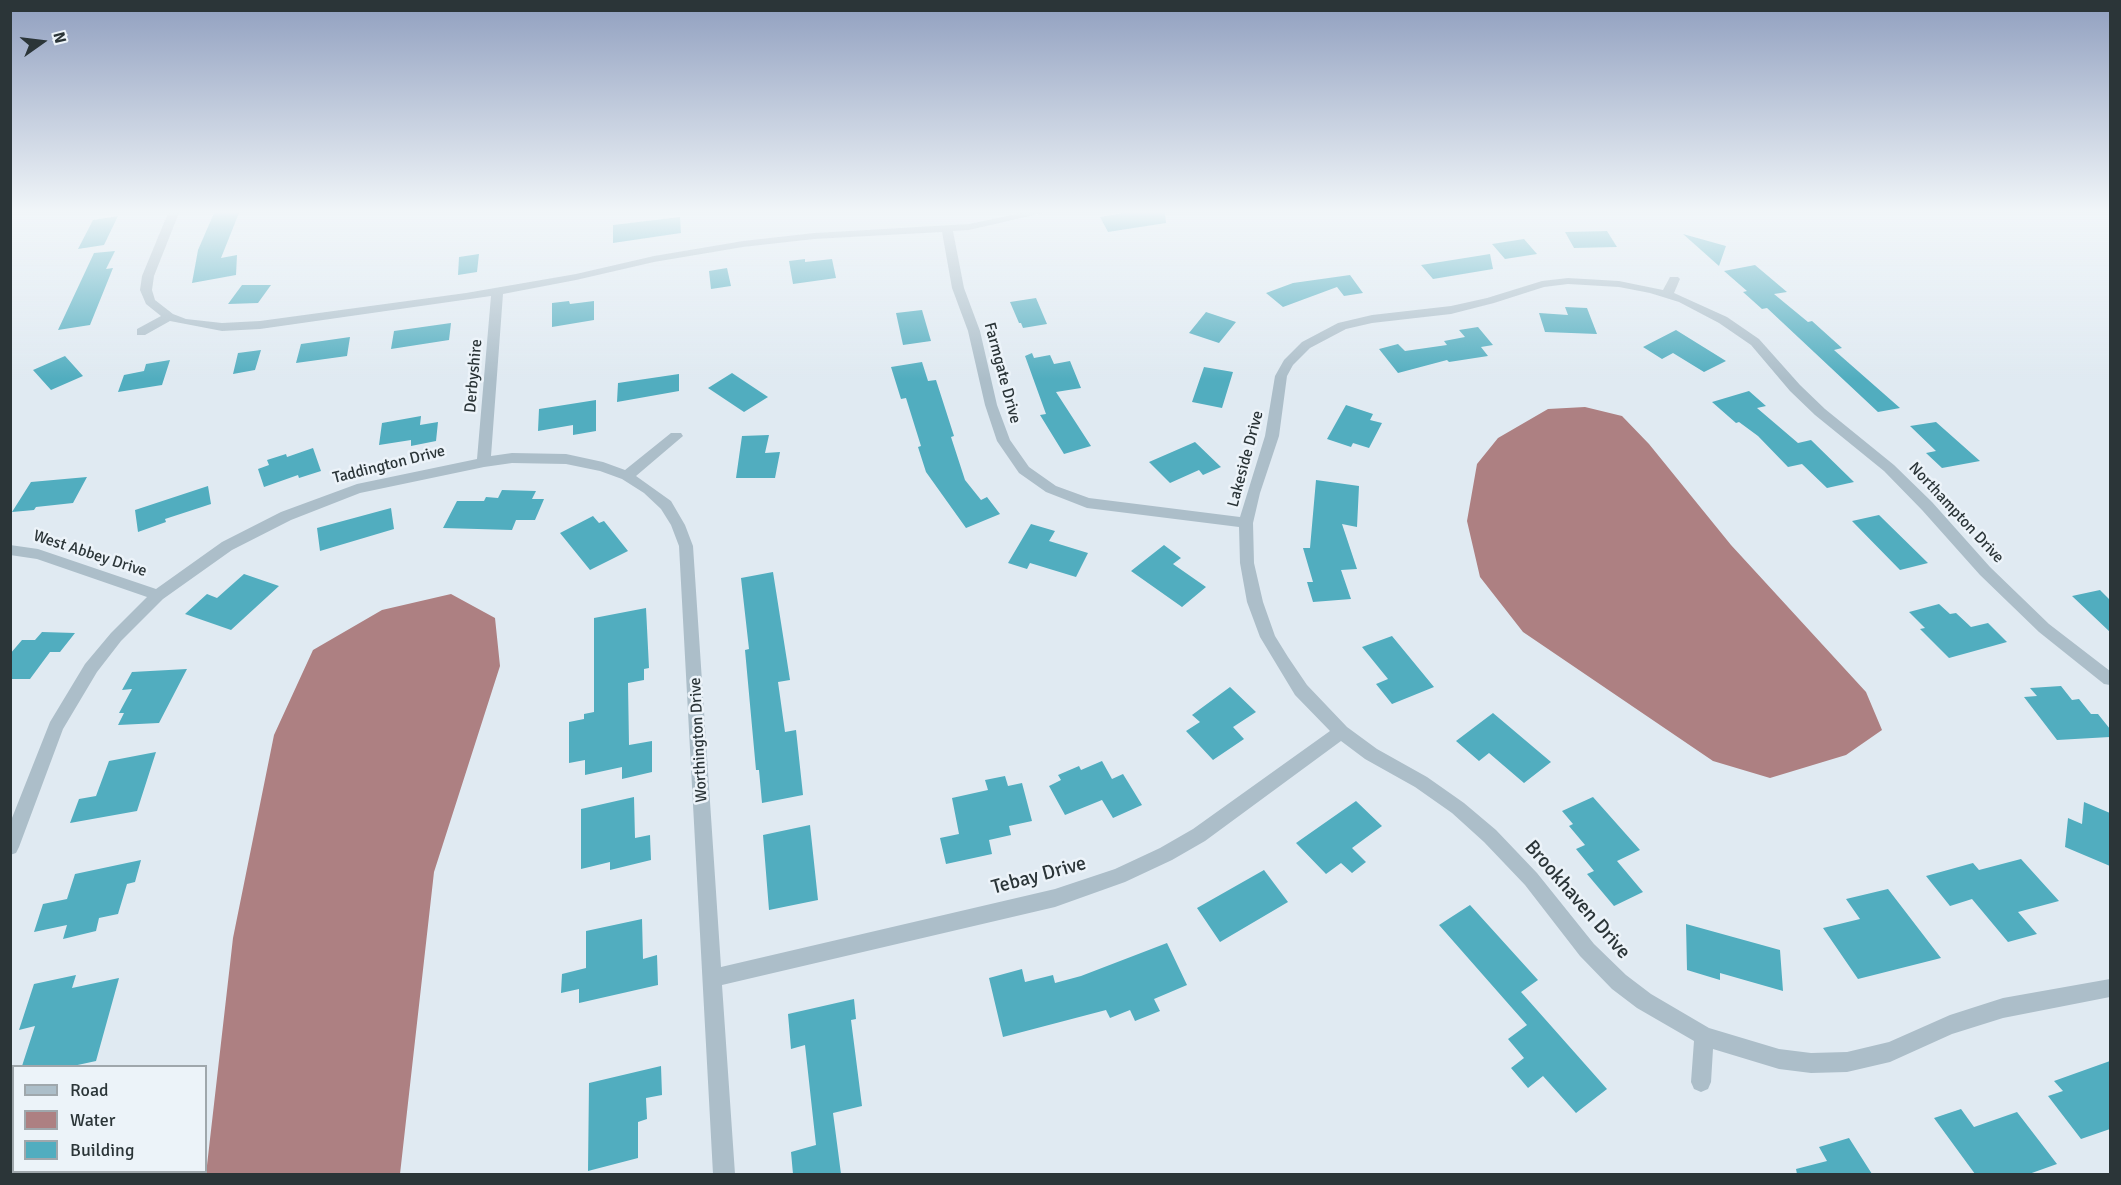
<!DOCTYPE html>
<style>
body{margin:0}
#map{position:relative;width:2121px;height:1185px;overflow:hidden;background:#e0eaf2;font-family:Signika,sans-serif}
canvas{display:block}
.frame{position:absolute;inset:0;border:12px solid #2b3538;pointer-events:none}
.legend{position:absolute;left:12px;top:1065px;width:195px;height:108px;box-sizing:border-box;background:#ecf3f9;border:2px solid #9fa7ac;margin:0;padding:8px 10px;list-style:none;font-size:18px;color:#2b3538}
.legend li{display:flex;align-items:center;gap:12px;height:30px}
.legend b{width:30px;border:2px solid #9fa7ac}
.north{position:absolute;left:12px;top:12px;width:60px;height:60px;-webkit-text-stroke:4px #ecf3f9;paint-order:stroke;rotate:76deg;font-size:16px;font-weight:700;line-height:24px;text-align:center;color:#2b3538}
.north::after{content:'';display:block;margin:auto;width:21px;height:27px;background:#2b3538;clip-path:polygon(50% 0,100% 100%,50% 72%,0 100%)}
</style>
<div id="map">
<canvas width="2121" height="1185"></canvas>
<div class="frame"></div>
<ul class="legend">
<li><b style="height:8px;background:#acbec9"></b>Road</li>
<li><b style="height:16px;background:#ad8082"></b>Water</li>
<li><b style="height:16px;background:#51adbf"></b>Building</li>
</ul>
<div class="north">N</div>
</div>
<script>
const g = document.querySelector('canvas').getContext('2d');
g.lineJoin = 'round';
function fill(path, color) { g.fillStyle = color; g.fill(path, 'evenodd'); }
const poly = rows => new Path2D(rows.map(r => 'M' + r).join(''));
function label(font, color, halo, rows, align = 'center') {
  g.font = font + ' Signika,sans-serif'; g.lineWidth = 5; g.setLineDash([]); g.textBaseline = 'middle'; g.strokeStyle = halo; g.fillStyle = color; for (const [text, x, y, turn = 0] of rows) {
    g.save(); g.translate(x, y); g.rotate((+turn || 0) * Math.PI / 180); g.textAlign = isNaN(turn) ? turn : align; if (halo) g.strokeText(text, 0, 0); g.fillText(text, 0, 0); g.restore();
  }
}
const water = poly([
 [1585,407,1622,416,1649,444,1731,545,1866,692,1882,730,1846,755,1770,778,1713,761,1523,632,1480,577,1467,521,1477,464,1498,438,1548,409],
 [451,594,495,618,500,666,434,872,400,1174,206,1174,233,938,274,735,313,650,382,610]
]);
const building = poly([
 [214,213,239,213,221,258,237,255,236,275,192,283,198,250],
 [1123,213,1165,213,1166,223,1108,232,1100,217],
 [118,216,104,245,78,249,93,220],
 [680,217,681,233,613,243,613,225],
 [1607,231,1617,247,1574,248,1565,232],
 [1683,234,1726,246,1719,266],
 [1524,239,1537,254,1505,259,1492,244],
 [115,251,106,269,113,268,90,325,58,330,94,253],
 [479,254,477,272,458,275,459,257],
 [1490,254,1493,269,1433,279,1421,265],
 [805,259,805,262,832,259,836,278,793,284,789,261],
 [1755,265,1787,292,1774,294,1808,322,1812,321,1842,348,1834,350,1900,408,1878,412,1767,308,1762,309,1743,292,1747,291,1724,271],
 [727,268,731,286,711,289,709,271],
 [1350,275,1363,293,1344,296,1337,287,1283,307,1266,293,1293,283],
 [242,285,271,285,258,303,228,304],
 [1036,298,1047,324,1023,328,1021,323,1019,323,1010,302],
 [569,301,570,304,594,301,594,320,552,327,552,303],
 [1565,307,1587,308,1597,334,1545,332,1539,313,1568,315],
 [922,310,931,341,903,345,896,313],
 [1206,312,1236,322,1219,343,1189,333],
 [451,323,449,340,391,349,394,331],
 [1478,327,1493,345,1481,347,1488,356,1449,362,1447,360,1398,373,1379,349,1398,344,1405,351,1447,345,1444,341,1465,337,1459,330],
 [1676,330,1726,361,1704,372,1673,353,1662,359,1643,347],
 [350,337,347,356,296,363,301,344],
 [261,350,255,370,233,374,238,353],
 [1032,353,1034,358,1050,355,1054,364,1070,361,1081,388,1056,392,1091,446,1064,454,1040,415,1046,414,1025,356],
 [65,356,83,376,51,390,33,370],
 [170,360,162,385,118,392,124,375,144,371,146,364],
 [922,362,928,381,936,380,954,436,951,437,965,480,981,500,987,497,1000,514,966,528,926,472,918,447,921,446,906,398,901,399,891,367],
 [1204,367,1233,372,1222,408,1192,402],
 [732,373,768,397,744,412,708,388],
 [679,374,679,391,617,402,618,383],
 [1749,391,1766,406,1757,408,1798,443,1811,440,1854,482,1827,488,1802,464,1788,467,1758,436,1739,422,1736,423,1712,402],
 [596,400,596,431,573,435,573,425,538,431,539,409],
 [1346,405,1373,414,1370,420,1382,423,1369,448,1353,443,1351,447,1327,439],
 [421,416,420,425,438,422,436,441,411,446,411,440,379,445,382,423],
 [1936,422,1980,461,1942,468,1926,453,1936,451,1910,426],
 [769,435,765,453,780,452,775,478,736,478,742,436],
 [1195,442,1221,467,1203,475,1199,470,1170,483,1149,462],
 [313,448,321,471,299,478,298,475,264,487,258,469,269,465,267,460,286,454,287,457],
 [87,477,73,503,36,507,34,510,12,512,31,482],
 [1316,480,1359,486,1357,527,1342,524,1357,569,1341,570,1351,599,1313,602,1307,582,1313,582,1303,548,1310,548],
 [208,486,211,504,165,519,166,522,138,532,135,510],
 [502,490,536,491,532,499,544,499,535,520,516,520,512,530,443,528,457,501,484,501,486,497,498,498],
 [391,508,394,529,320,551,317,528],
 [1879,515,1928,563,1900,570,1852,521],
 [593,516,599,523,604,521,628,551,590,570,560,533],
 [1031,524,1055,531,1049,541,1088,553,1076,577,1030,563,1027,569,1008,563],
 [1164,545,1181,558,1173,564,1206,587,1182,607,1131,571],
 [773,572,790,680,778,682,785,732,796,730,803,795,762,803,759,770,756,770,745,650,749,649,741,578],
 [244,574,279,586,231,630,185,614,207,594,217,598],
 [2100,590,2110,600,2110,632,2072,596],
 [1939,604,1950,614,1956,613,1971,627,1988,623,2007,642,1949,658,1920,629,1925,628,1909,612],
 [646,608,649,668,644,669,644,680,628,683,629,745,652,741,652,772,622,779,622,767,585,775,585,760,569,763,569,722,584,719,584,714,594,712,594,618],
 [42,632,75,633,60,652,50,652,30,679,10,679,10,654,22,640,35,640],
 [1392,636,1434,687,1392,704,1376,684,1388,679,1362,647],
 [187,669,159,723,118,725,124,713,119,713,132,689,122,690,132,672],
 [2061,686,2072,700,2079,699,2091,714,2098,714,2110,729,2110,737,2057,740,2024,697,2037,696,2030,688],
 [1230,687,1256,712,1233,727,1244,739,1213,760,1186,731,1200,722,1192,715],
 [1493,713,1551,762,1524,783,1489,753,1479,761,1456,741],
 [156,752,137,811,70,823,79,799,96,796,109,761],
 [1102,761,1112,779,1123,774,1142,805,1113,818,1102,800,1065,815,1049,786,1061,780,1058,775,1079,766,1081,770],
 [1005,776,1008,786,1022,783,1032,821,1009,826,1011,835,989,840,992,854,946,864,940,838,959,834,952,798,988,790,985,780],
 [634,797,635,838,650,835,651,860,610,870,610,862,581,869,581,809],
 [1593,797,1640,850,1617,861,1643,892,1614,906,1587,874,1594,871,1576,849,1585,845,1569,826,1573,824,1562,811],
 [1356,801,1382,826,1352,848,1366,862,1352,873,1341,863,1326,874,1296,843],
 [2084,802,2110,813,2110,866,2065,847,2068,818,2082,824],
 [810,825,818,900,769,910,763,835],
 [2021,859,2059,901,2018,912,2037,934,2008,942,1972,899,1950,906,1926,876,1973,863,1979,870],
 [141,860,135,882,127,884,118,914,99,918,96,931,63,939,67,925,34,932,43,904,67,899,75,874],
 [1264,870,1288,902,1220,942,1197,908],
 [1888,889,1941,958,1858,979,1823,928,1860,919,1846,899],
 [1470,905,1538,980,1521,992,1607,1089,1576,1113,1543,1076,1528,1088,1511,1068,1524,1058,1508,1039,1527,1025,1439,925],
 [642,919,643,959,657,955,658,985,579,1003,579,989,561,993,562,974,586,968,586,931],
 [1686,924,1780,950,1783,991,1720,973,1720,980,1687,970],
 [1167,943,1187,985,1154,999,1160,1011,1135,1021,1130,1010,1110,1018,1106,1010,1003,1037,989,978,1022,969,1025,982,1053,975,1055,983,1081,976],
 [76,975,72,988,119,978,96,1061,73,1066,22,1066,35,1026,19,1030,34,984],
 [854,999,856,1019,851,1020,862,1106,833,1113,841,1174,793,1174,791,1152,816,1145,805,1045,791,1049,788,1014],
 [2110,1061,2110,1129,2081,1139,2048,1096,2063,1091,2054,1081],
 [661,1066,662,1095,646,1098,647,1119,638,1122,638,1158,588,1171,589,1083],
 [1961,1109,1974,1127,2017,1112,2057,1164,2029,1174,1975,1174,1934,1118],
 [1849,1138,1872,1174,1797,1174,1796,1169,1827,1161,1819,1147]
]);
const minor = poly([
 [168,213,179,213,154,276,152,290,155,300,173,314,186,319,222,323,260,321,466,293,576,274,654,256,743,241,814,233,969,224,1021,213,1043,213,969,230,953,231,964,288,980,331,997,405,1010,440,1029,467,1056,486,1089,498,1240,517,1265,436,1275,376,1284,360,1302,342,1338,323,1372,315,1451,306,1487,298,1542,281,1568,278,1619,281,1663,290,1670,277,1678,277,1680,279,1674,293,1727,317,1759,339,1800,385,1825,409,1894,465,1932,502,1990,567,2049,624,2110,671,2110,685,2104,684,2039,632,1980,575,1922,510,1884,471,1815,415,1790,391,1751,345,1719,323,1679,302,1650,293,1619,287,1568,284,1544,287,1494,303,1451,314,1372,323,1346,329,1310,348,1293,365,1287,376,1279,436,1260,493,1253,523,1254,563,1263,602,1275,636,1288,657,1307,685,1347,727,1377,749,1427,777,1464,803,1496,830,1537,873,1594,944,1626,975,1651,994,1709,1028,1779,1049,1811,1053,1847,1052,1889,1042,1950,1015,2003,998,2110,979,2110,997,2003,1018,1952,1034,1890,1062,1847,1072,1811,1073,1779,1069,1713,1049,1711,1082,1708,1089,1701,1092,1694,1089,1691,1082,1694,1041,1637,1008,1612,989,1580,956,1525,885,1484,842,1452,813,1415,787,1365,759,1341,741,1205,841,1172,860,1125,882,1055,907,722,985,735,1174,713,1174,679,546,671,525,661,509,644,493,622,479,600,471,566,464,512,463,484,467,360,493,291,520,232,550,163,599,121,641,97,672,63,729,19,847,16,853,10,855,10,823,50,722,85,664,111,633,147,597,37,559,10,555,10,545,38,549,156,589,222,542,281,512,357,484,477,459,491,296,260,329,222,331,170,321,145,335,137,335,137,329,161,316,146,304,140,290,142,276,168,213],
 [942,232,952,288,968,331,985,405,997,441,1019,473,1046,492,1087,508,1239,527,1240,563,1247,602,1260,637,1295,695,1330,731,1193,829,1160,848,1115,869,1055,889,721,967,693,546,685,525,671,501,636,476,683,436,681,433,671,433,625,470,603,462,566,454,512,453,491,456,503,294,576,280,654,262,743,247,814,239,942,232]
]);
const streetNames = [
 ["Farmgate Drive",1002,373,75],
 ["Derbyshire",474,376,-85],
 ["Lakeside Drive",1246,459,-75],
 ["Taddington Drive",389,465,-14],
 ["Northampton Drive",1956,513,47],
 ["West Abbey Drive",90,554,18],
 ["Worthington Drive",699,740,-93]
];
const nearStreetnames = [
 ["Tebay Drive",1039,876,-15],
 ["Brookhaven Drive",1577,900,49]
];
fill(water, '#ad8082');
fill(building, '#51adbf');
fill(minor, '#acbec9');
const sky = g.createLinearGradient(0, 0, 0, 379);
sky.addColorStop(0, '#909fbf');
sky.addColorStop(0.56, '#f1f6f9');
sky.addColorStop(1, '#f1f6f900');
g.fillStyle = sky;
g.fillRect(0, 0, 2121, 379);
label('16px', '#2b3538', '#ecf3f9', streetNames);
label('20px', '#2b3538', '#ecf3f9', nearStreetnames);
</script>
